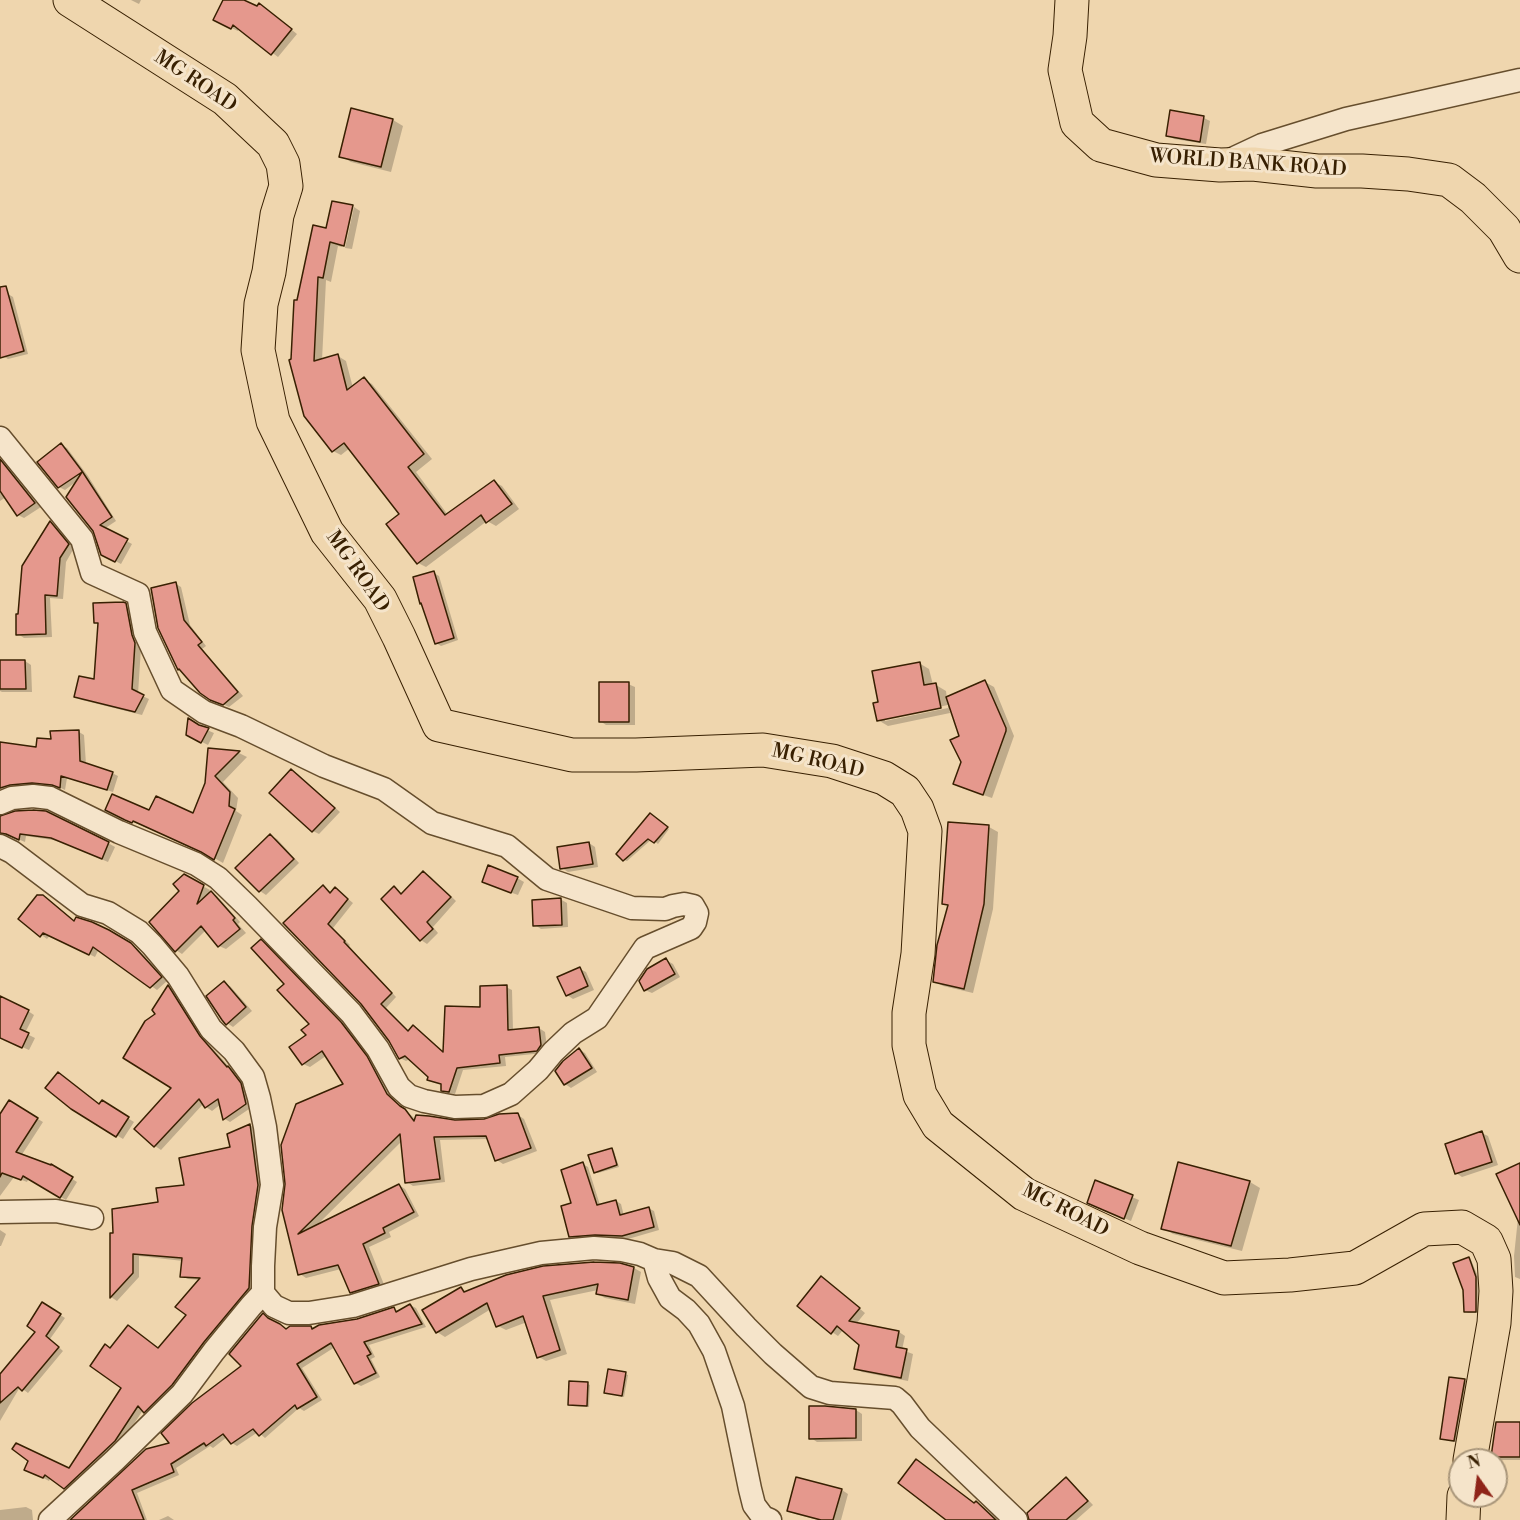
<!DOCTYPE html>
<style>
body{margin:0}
#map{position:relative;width:1520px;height:1520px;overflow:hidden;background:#efd6ae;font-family:"Libre Bodoni",serif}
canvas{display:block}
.north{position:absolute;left:1448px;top:1448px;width:60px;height:60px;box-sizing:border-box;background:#f5e4ca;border:2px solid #a9967a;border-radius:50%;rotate:346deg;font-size:16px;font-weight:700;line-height:24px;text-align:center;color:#382002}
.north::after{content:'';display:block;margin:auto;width:21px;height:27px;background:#8f2418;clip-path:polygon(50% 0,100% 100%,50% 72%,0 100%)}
</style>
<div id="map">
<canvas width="1520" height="1520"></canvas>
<div class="north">N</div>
</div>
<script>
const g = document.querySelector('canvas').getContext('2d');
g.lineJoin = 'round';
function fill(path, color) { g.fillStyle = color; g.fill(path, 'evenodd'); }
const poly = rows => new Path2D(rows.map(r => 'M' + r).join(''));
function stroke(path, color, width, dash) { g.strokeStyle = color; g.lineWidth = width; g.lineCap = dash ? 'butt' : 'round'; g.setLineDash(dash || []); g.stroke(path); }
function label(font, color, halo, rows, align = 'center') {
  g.font = font + ' "Libre Bodoni",serif'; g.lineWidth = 6; g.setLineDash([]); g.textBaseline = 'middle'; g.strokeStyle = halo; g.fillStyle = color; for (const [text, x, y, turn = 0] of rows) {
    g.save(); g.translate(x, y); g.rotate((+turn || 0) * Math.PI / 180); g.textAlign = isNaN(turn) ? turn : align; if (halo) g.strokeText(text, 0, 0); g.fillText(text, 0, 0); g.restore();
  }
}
const shadow = poly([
 [131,0,141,0,139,4],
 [224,0,241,0,257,8,266,9,297,34,278,57,239,28,238,31,221,23],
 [1171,112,1204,118,1210,121,1206,144,1174,139,1167,135],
 [393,120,403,126,391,172,351,162,341,156],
 [333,202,353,207,351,207,342,247,338,246,331,282,326,280,322,360,338,356,346,361,353,388,364,379,372,384,432,459,416,472,448,515,494,482,502,486,519,509,496,526,487,521,426,567,418,563,401,515,350,448,341,455,333,451,293,360,298,302,327,230],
 [354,207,360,211,352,249,345,248],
 [8,294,13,297,28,354,8,359,3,356,0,346,0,296],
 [61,445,67,448,88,476,116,521,104,529,132,544,121,564,102,554,77,481,65,490,59,487],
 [0,460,5,463,41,507,24,518,18,515,6,497,0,501],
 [51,523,57,527,74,548,66,562,63,599,50,598,52,637,24,638,18,634,19,616],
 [434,573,439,576,458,640,441,646,436,643],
 [176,584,181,587,190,625,206,646,202,649,243,696,229,707,218,702,179,669],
 [123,604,132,609,141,648,138,694,149,699,142,715,82,700,76,696,96,681,100,625,95,622],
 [0,661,25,661,31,665,32,692,2,692,0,691],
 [919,663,929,669,933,685,936,685,946,691,947,699,985,682,994,687,1014,736,992,798,963,788,955,783,962,762,961,737,951,706,949,707,950,713,888,726,878,720,880,703],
 [948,705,948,708,885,721,885,718],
 [628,684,635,687,635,725,606,725,600,721],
 [200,727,214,733,208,745,188,735],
 [79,732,84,735,86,764,112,773,118,776,113,792,67,778,65,790,59,787,42,785,17,787,0,794,0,744,38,749,52,741],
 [209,750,239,753,247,757,223,782,238,798,236,811,242,815,223,863,209,855,115,814,150,812,194,815,206,783],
 [291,770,298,774,340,812,319,834,313,831],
 [653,816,669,829,658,844,652,839,627,861,624,860],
 [0,817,108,843,115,847,108,862,59,841,26,836,25,842,13,837,4,836,0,834],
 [949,824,989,827,998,832,993,909,973,993,943,986,934,981,949,906,944,903],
 [270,836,277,839,299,863,266,895,260,891,237,868],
 [589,843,595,847,598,867,568,872,562,868],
 [423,873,430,876,456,901,433,927,438,933,427,944,421,940,394,888,403,895],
 [184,876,210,890,209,892,217,896,240,922,238,924,246,933,226,949,219,946,206,930,182,954,176,950,181,891],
 [517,878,524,882,518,895,490,885],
 [323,887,332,893,341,893,353,903,333,928,350,945,349,946,396,997,386,1008,409,1032,413,1027,419,1030,444,1053,482,1009,506,987,512,990,513,1031,539,1028,545,1032,547,1048,543,1053,505,1057,506,1066,463,1070,455,1094,448,1093,442,1090,443,1085,435,1082,410,1059,406,1061,400,1058,390,1040,362,1003,285,924],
 [560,899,567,903,568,927,541,929,535,925],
 [50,901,75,922,92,924,137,948,167,981,157,990,99,949,95,957,50,935,47,939,20,919],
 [261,941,267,945,347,1027,373,1062,394,1099,403,1108,417,1128,419,1126,410,1114,416,1120,455,1122,485,1121,518,1115,524,1119,537,1151,503,1164,497,1160,489,1139,440,1140,445,1182,413,1186,407,1182,402,1141,316,1226,399,1185,405,1189,419,1216,389,1232,391,1237,369,1247,385,1287,357,1296,351,1292,341,1269,306,1278,300,1274,287,1184,345,1085,326,1056,310,1067,303,1064,311,1024],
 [666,960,673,964,680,977,652,993,645,990],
 [580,969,586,972,594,990,573,999,567,995],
 [224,983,230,986,252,1011,233,1027,227,1023],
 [168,987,174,990,206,1041,231,1069,235,1072,247,1088,252,1107,230,1122,225,1119,221,1104,212,1111,206,1107,204,1103,161,1150,155,1146,136,1129,173,1088,158,1014],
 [0,1002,28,1011,34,1015,25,1033,35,1038,29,1050,0,1037],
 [579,1049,585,1053,597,1072,571,1088,565,1084],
 [59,1073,100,1105,102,1102,134,1122,123,1139,72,1108],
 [9,1102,43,1122,21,1156,52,1166,77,1182,66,1200,29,1178,27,1182,14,1177,0,1196,0,1117],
 [250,1125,256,1129,264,1189,255,1291,151,1415,143,1410,121,1444,71,1491,51,1477,49,1481,32,1472,70,1470,123,1388,111,1349,159,1349,188,1315,200,1280,188,1279,182,1276,183,1261,139,1256,139,1277,117,1301,111,1297,112,1234,186,1186,231,1148,228,1135],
 [1482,1133,1488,1136,1498,1165,1462,1177,1456,1173],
 [612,1150,614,1151,619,1167,598,1173,595,1172],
 [583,1164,588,1167,600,1205,616,1201,621,1204,624,1216,648,1208,654,1211,659,1230,628,1239,601,1237,575,1239,570,1236,573,1205],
 [1096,1182,1139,1200,1131,1221,1095,1206],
 [1250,1182,1260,1188,1242,1251,1173,1234,1163,1228],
 [1518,1218,1520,1218,1520,1279,1515,1277,1514,1256],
 [0,1230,6,1234,1,1246,0,1246],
 [1469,1259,1471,1260,1479,1279,1478,1313,1468,1313,1465,1311,1465,1289],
 [634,1268,641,1272,635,1304,605,1298,597,1294,598,1290,550,1300,567,1354,546,1361,539,1357,527,1322,506,1330,498,1326,491,1309,445,1337,437,1332,461,1289,467,1292],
 [828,1282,865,1313,856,1324,899,1332,905,1336,902,1350,913,1354,908,1381,862,1372,856,1369,861,1344,843,1330,838,1336,832,1332],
 [43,1304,65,1318,50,1339,63,1351,28,1393,20,1387,0,1421,0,1376,37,1331],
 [410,1305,416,1308,426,1327,369,1345,375,1357,371,1359,380,1377,361,1386,355,1383,335,1347,302,1368,322,1400,304,1411,299,1408,265,1438,258,1432,237,1446,232,1443,227,1437,213,1448,210,1446,176,1468,179,1475,137,1493,147,1520,72,1520,172,1444,280,1325,286,1329,310,1328,313,1330,357,1320,394,1309,399,1312],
 [625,1374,628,1375,624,1397,606,1392],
 [1465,1381,1471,1384,1461,1443,1448,1441,1441,1438],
 [588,1384,590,1385,589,1407,572,1406,569,1404],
 [856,1410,862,1414,862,1441,817,1442,811,1438],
 [1520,1423,1520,1460,1499,1460,1492,1457],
 [1066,1479,1072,1483,1093,1505,1076,1520,1038,1520],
 [842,1490,848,1494,841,1520,818,1520,795,1514,788,1510],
 [977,1503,984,1507,998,1520,952,1520],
 [26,1507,32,1510,33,1520,0,1520,0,1510],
 [168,1516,174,1520,159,1520]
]);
const building = poly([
 [223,0,244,0,257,6,259,3,292,29,271,55,233,25,231,29,213,20,223,0],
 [351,108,393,119,381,167,339,157,351,108],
 [1170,110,1204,116,1200,142,1166,136,1170,110],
 [332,201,353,205,344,246,330,242,323,278,318,277,314,361,338,354,347,390,364,377,424,454,408,467,445,515,494,480,512,504,486,523,481,515,417,564,386,524,399,514,344,443,332,452,304,416,289,360,291,359,294,300,297,300,313,225,326,228,332,201],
 [6,286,24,351,0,358,0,287,6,286],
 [61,443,82,471,112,517,100,525,128,539,115,562,101,555,93,531,66,497,82,472,58,488,37,462,61,443],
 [0,459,35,503,17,516,0,491,0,459],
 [50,521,69,544,60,558,57,596,45,595,46,634,16,635,16,614,18,614,22,566,50,521],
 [434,571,454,638,435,644,421,603,420,604,413,577,434,571],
 [176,582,184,620,202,642,198,645,238,692,223,705,210,700,200,693,179,669,178,670,158,628,151,588,176,582],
 [123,602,126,603,132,635,135,643,132,689,144,695,135,712,74,697,79,676,94,679,98,623,94,623,93,603,123,602],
 [0,660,25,660,26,689,0,689,0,660],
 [920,662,924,685,936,683,941,708,877,721,873,703,878,702,872,671,920,662],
 [985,680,1006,728,1006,731,983,795,953,784,961,762,950,740,959,736,946,697,985,680],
 [599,682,629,682,629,722,599,722,599,682],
 [188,718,199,725,209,728,201,743,186,735,188,718],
 [79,730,80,761,113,772,107,790,61,776,60,788,52,785,32,783,10,785,0,788,0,742,36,747,37,738,51,739,50,731,79,730],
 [208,748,240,751,215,776,230,792,229,806,235,809,214,860,201,852,133,821,132,823,125,820,105,810,112,794,149,810,156,796,193,813,205,783,208,748],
 [291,769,335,808,312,832,269,793,291,769],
 [33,810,46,811,109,842,102,859,51,838,20,834,19,840,6,834,0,833,0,816,15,811,33,810],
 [650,813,668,827,654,843,648,839,623,861,616,854,650,813],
 [948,822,989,825,984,904,964,989,933,982,937,945,948,905,942,904,948,822],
 [270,834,294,859,259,892,235,868,270,834],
 [589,842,593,864,560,869,557,847,589,842],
 [488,865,518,877,511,893,482,882,488,865],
 [423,871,451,897,427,922,433,929,420,941,381,899,394,886,401,894,423,871],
 [184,874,204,885,197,904,211,891,235,918,233,920,240,929,218,947,201,926,175,952,149,922,179,891,173,884,184,874],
 [323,885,330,893,335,887,348,899,328,924,345,941,344,942,392,993,381,1004,408,1031,413,1025,443,1052,445,1006,480,1007,480,986,507,985,508,1030,539,1027,541,1045,537,1051,499,1055,500,1063,457,1068,449,1092,441,1091,441,1084,427,1080,428,1077,405,1056,399,1059,389,1041,361,1004,283,923,323,885],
 [37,895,43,895,74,921,76,917,92,922,109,930,131,943,162,977,150,988,93,947,89,955,43,933,40,937,18,919,37,895],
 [561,898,562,925,533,926,532,900,561,898],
 [261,939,341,1022,367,1056,387,1094,400,1106,405,1109,414,1121,416,1115,429,1116,455,1120,484,1119,499,1114,518,1113,531,1148,495,1161,486,1136,434,1137,440,1179,405,1183,400,1134,298,1234,399,1184,414,1212,383,1228,385,1233,363,1244,379,1284,350,1293,338,1265,298,1275,282,1210,285,1184,281,1145,296,1104,343,1084,322,1051,302,1065,289,1047,306,1035,301,1030,309,1024,277,990,284,984,251,948,261,939],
 [666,958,675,974,644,991,639,981,647,969,666,958],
 [580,967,588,986,566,996,557,977,580,967],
 [224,981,246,1007,226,1025,222,1020,206,996,224,981],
 [168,985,200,1036,227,1067,228,1066,241,1083,246,1104,223,1120,218,1099,205,1108,199,1099,154,1147,134,1129,171,1088,123,1058,145,1021,155,1014,152,1010,168,985],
 [0,996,29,1010,20,1029,29,1033,22,1048,0,1038,0,996],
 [579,1048,592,1068,564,1085,555,1071,563,1061,579,1048],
 [58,1072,99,1104,102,1100,129,1117,116,1137,71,1109,45,1088,58,1072],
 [9,1100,38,1118,16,1152,51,1165,51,1164,73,1177,60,1198,23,1176,21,1180,2,1173,0,1177,0,1114,9,1100],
 [250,1124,258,1185,252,1226,249,1288,204,1342,172,1385,144,1413,138,1406,115,1441,64,1489,45,1475,43,1478,24,1470,28,1461,12,1449,16,1443,69,1468,121,1388,90,1366,105,1344,110,1348,128,1325,158,1348,186,1315,175,1307,200,1278,180,1277,182,1258,133,1254,133,1273,110,1298,110,1233,113,1233,112,1209,158,1202,156,1188,184,1185,179,1158,230,1147,227,1134,250,1124],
 [1482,1131,1492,1162,1455,1174,1445,1144,1482,1131],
 [612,1148,617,1165,594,1173,588,1155,612,1148],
 [583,1162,597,1205,616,1200,620,1215,649,1207,654,1227,622,1236,595,1235,569,1237,561,1206,571,1203,561,1170,583,1162],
 [1178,1162,1250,1181,1231,1246,1161,1229,1178,1162],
 [1520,1163,1520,1225,1496,1174,1520,1163],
 [1095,1180,1133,1195,1124,1219,1087,1203,1095,1180],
 [1469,1257,1476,1277,1476,1312,1464,1312,1463,1290,1453,1263,1469,1257],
 [594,1262,620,1263,634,1267,628,1300,596,1294,598,1284,543,1296,560,1350,537,1358,523,1316,496,1327,487,1303,436,1333,422,1310,461,1287,464,1292,506,1275,543,1266,594,1262],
 [821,1276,860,1308,849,1321,899,1331,896,1347,907,1349,901,1378,854,1369,859,1345,837,1326,831,1334,797,1306,821,1276],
 [42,1302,61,1314,46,1336,59,1347,22,1391,18,1387,0,1403,0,1374,35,1332,27,1326,42,1302],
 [410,1304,422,1324,364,1342,371,1354,367,1356,376,1373,354,1384,331,1343,297,1364,317,1397,297,1409,295,1405,259,1436,253,1429,231,1444,223,1434,206,1446,204,1443,171,1464,174,1472,132,1490,144,1520,70,1520,146,1449,169,1443,161,1433,192,1403,241,1366,229,1354,263,1313,268,1318,280,1324,286,1329,290,1326,311,1326,312,1329,319,1325,357,1319,394,1307,396,1312,410,1304],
 [608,1369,626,1372,622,1396,604,1393,608,1369],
 [1449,1377,1465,1379,1454,1441,1440,1439,1449,1377],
 [569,1381,588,1382,587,1406,568,1405,569,1381],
 [809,1406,825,1406,856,1409,856,1438,809,1439,809,1406],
 [1496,1422,1520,1422,1520,1457,1491,1457,1496,1422],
 [916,1459,974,1503,976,1501,996,1520,946,1520,898,1483,916,1459],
 [796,1477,842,1489,833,1520,821,1520,787,1511,796,1477],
 [1066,1477,1088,1501,1066,1520,1029,1520,1027,1513,1066,1477]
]);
const street = poly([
 [1230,160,1262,145,1346,119,1520,80],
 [0,438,82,539,92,573,138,594,145,632,172,690,204,712,241,726,324,766,384,789,432,823,507,846,547,879,632,908,665,909,673,906,684,904,693,906,697,913,695,922,691,928,645,948,597,1018,573,1033,553,1052,538,1070,511,1094,484,1106,455,1107,424,1101,409,1096,399,1087,378,1049,351,1013,247,906,218,878,196,864,119,832,50,798,33,796,12,798,0,803],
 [0,846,12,852,82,905,108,913,139,932,152,945,178,976,211,1029,234,1051,253,1077,259,1098,265,1127,272,1185,265,1227,263,1266,263,1293,274,1306,289,1313,309,1313,353,1306,471,1269,541,1253,594,1248,622,1250,640,1254,654,1260,659,1278,670,1298,686,1310,699,1324,714,1351,733,1406,750,1489,754,1505,763,1517,770,1520],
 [0,1212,56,1211,92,1218],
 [654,1260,673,1263,699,1276,746,1327,773,1354,811,1387,830,1393,895,1398,902,1404,920,1428,1016,1520],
 [50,1520,115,1460,182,1394,214,1351,251,1306,263,1293]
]);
const primary = poly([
 [70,0,225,99,273,144,283,164,286,186,277,215,269,272,261,304,258,350,273,421,327,532,380,599,399,637,439,725,572,755,636,755,763,750,832,761,884,778,905,791,917,809,925,831,918,954,909,1013,909,1045,920,1095,938,1125,1024,1194,1140,1248,1224,1278,1290,1275,1355,1268,1424,1229,1462,1227,1486,1241,1494,1259,1496,1291,1494,1323,1470,1460],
 [1072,0,1070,36,1065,70,1077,123,1101,145,1156,160,1220,165,1253,164,1317,171,1362,171,1408,174,1449,180,1473,198,1504,229,1520,256],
 [1463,1520,1464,1496]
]);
const streetNames = [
 ["MG ROAD",195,82,34],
 ["WORLD BANK ROAD",1248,164,4],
 ["MG ROAD",357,572,55],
 ["MG ROAD",818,762,13],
 ["MG ROAD",1065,1211,27]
];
fill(shadow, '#0003');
fill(building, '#e5988d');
stroke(building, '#382002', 1.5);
stroke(street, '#664e2d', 25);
stroke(primary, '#382002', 35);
stroke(street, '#f5e4ca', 22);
stroke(primary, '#efd6ae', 33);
label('20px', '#382002', '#f5e4ca', streetNames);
</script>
